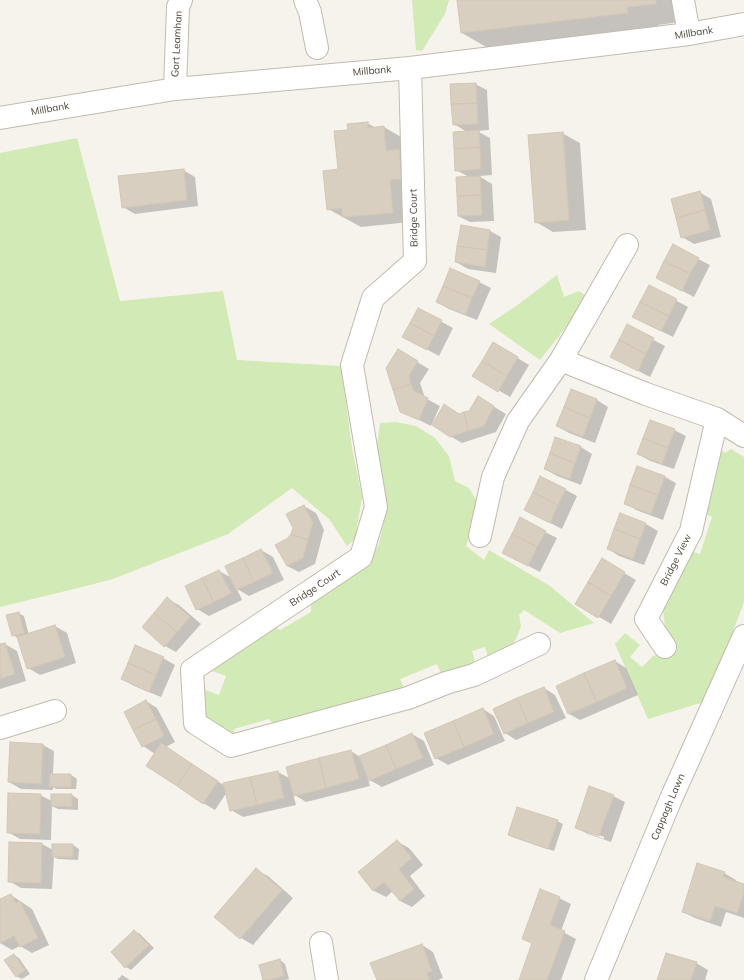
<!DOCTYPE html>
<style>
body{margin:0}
canvas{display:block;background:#f6f3ec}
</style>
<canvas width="744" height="980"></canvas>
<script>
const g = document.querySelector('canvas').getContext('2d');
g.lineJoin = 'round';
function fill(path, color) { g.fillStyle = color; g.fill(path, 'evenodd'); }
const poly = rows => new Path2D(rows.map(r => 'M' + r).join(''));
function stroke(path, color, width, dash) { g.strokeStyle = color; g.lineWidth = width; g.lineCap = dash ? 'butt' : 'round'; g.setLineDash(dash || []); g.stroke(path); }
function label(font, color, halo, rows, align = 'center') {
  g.font = font + ' Mulish,sans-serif'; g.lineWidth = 4; g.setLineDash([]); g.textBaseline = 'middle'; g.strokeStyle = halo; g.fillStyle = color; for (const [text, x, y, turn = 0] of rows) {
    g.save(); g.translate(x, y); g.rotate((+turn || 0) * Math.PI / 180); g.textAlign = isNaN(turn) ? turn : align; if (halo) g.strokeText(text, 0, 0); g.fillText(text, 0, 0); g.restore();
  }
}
const green = poly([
 [412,0,449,0,445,14,422,51,416,50],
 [77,138,120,301,223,291,237,360,341,366,352,448,362,497,355,539,347,546,329,519,292,488,228,534,113,579,82,587,0,607,0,153],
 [557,275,564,297,579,291,585,295,585,303,540,360,489,324,519,304],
 [395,422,416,426,435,438,449,456,455,481,469,488,476,500,476,513,466,546,484,560,489,550,550,586,594,623,560,633,524,610,519,615,521,626,516,639,503,657,489,661,485,647,472,651,476,665,442,676,437,664,400,679,405,691,276,727,269,719,234,729,235,738,209,721,204,711,203,689,219,695,226,676,209,670,273,626,280,630,311,612,311,603,367,564,379,544,384,522,386,499,379,470,377,446,380,423],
 [720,449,725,453,731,449,744,457,744,602,707,701,648,719,615,644,625,633,640,645,630,657,642,667,653,656,661,654,675,641,665,627,663,611,693,552,700,554,712,517,705,514]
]);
const shadow = poly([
 [458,0,684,0,687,21,658,25,659,31,493,51,462,33],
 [475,84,487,90,489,130,477,131,490,138,492,175,479,176,492,184,494,221,470,222,458,216,469,177,456,170,467,132,454,124],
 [367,123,376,128,384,127,401,137,410,222,361,227,328,209,349,131],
 [562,133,580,143,586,230,553,232,536,222],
 [183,170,195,177,198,206,135,214,123,207],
 [699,192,711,199,721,237,694,244,682,237],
 [490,231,501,237,496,273,468,269,456,262],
 [698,259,710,265,694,297,657,278],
 [479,282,491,288,477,320,449,309,437,302],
 [649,286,688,307,673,337,645,323],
 [418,309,453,328,439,356,415,343],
 [627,326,665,346,650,377,611,357],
 [493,343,529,365,510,397,474,376],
 [398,351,429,369,420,383,425,398,440,406,431,426,401,411],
 [572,390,597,400,608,407,595,443,569,433,557,426],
 [478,397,506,414,496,432,462,443,450,436,459,415,469,412],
 [674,430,686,436,674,469,650,461,638,454],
 [556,438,581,447,592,454,581,485,557,476,545,469],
 [665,477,676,483,663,520,636,510,625,503],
 [566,490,577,496,562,529,525,510],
 [304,506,316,513,324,530,315,564,299,572,287,566,289,539],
 [621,514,646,524,658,531,644,565,619,556,608,549],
 [545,532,557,538,540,572,515,559],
 [261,550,273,557,284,580,249,596,237,589,242,600,209,616,197,609,186,587,219,571,232,578],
 [602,560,636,580,611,624,577,604],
 [167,599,179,605,201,624,176,652,165,646],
 [18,613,24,616,29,635,55,626,67,633,76,663,40,675,28,668,18,638,13,635],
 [5,644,17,651,26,681,0,689,0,645],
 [163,658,175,665,161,697,134,686,122,679],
 [615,661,626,668,638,695,580,720,569,714],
 [544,688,555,695,566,718,516,740,505,733],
 [146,701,157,708,175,742,166,747,225,786,278,772,291,779,351,751,360,757,412,734,424,741,434,765,382,787,368,779,370,786,306,802,293,794,296,805,243,817,231,810,227,792,215,810,203,803,155,754,143,746],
 [483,709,494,716,505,741,448,765,436,758],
 [43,745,54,751,53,775,71,775,77,779,76,789,56,789,53,787,53,790,21,789,9,782],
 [40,795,52,801,52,795,72,795,78,799,78,810,58,809,52,806,51,840,20,839,8,832],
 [613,796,625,802,611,842,588,834,576,828],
 [588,831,604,837,604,839,588,833],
 [557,821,563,824,554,851,515,838,509,835],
 [398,842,409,848,423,865,410,876,425,896,412,907,400,901,393,891,386,897,374,891,359,873],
 [10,843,42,844,53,850,53,845,73,845,79,849,78,860,58,859,54,857,52,889,21,888,9,881],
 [256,870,268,876,293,898,253,945,241,938,216,917],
 [724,873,736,880,735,882,744,885,744,918,726,912,721,927,695,918,683,912],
 [11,895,32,909,49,945,32,953,20,946,12,950,0,943,0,911,3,910,0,904,0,900],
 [559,898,571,904,561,931,576,939,561,980,520,980,533,944,523,938],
 [135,931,140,934,154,948,131,970,126,967],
 [422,945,433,952,443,978,438,980,378,980],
 [14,955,19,958,30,974,22,979,16,976],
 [280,960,285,964,289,979,285,980,264,980],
 [696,963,708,970,705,980,658,980],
 [122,975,130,980,117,980]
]);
const building = poly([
 [457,0,656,0,656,4,627,7,628,13,461,33,457,0],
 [476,83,477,103,451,104,450,84,476,83],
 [477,103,478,124,453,125,451,104,477,103],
 [368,122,368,128,384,126,386,151,399,149,402,179,390,180,393,213,342,217,342,208,327,210,323,171,338,169,334,131,348,130,347,124,368,122],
 [479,130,480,147,454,149,453,132,479,130],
 [563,132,569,220,535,223,528,135,563,132],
 [480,147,481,169,455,171,454,149,480,147],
 [184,169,187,200,122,208,118,176,184,169],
 [480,176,481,195,457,196,456,177,480,176],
 [700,191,705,210,676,218,671,199,700,191],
 [481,195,482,215,458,216,457,196,481,195],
 [705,210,710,230,681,238,676,218,705,210],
 [461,225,490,230,487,250,457,246,461,225],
 [673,244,699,258,690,274,664,261,673,244],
 [457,246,487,250,485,267,455,262,457,246],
 [664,261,690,274,682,291,656,278,664,261],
 [450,268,480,281,472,298,443,286,450,268],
 [649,285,677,299,669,316,640,302,649,285],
 [443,286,472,298,465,315,436,302,443,286],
 [640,302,669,316,661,331,632,317,640,302],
 [418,308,442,320,434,336,410,323,418,308],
 [410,323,434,336,427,350,402,337,410,323],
 [627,324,654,338,646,354,619,340,627,324],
 [619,340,646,354,638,371,610,357,619,340],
 [493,342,518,357,507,376,482,361,493,342],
 [398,349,418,361,409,376,411,384,393,390,386,368,398,349],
 [482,361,507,376,498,392,472,376,482,361],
 [411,384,414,391,428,398,419,420,400,412,393,390,411,384],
 [571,389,597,399,590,418,564,407,571,389],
 [478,396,494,406,484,426,468,431,464,412,469,411,478,396],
 [444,404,459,414,464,412,468,431,450,437,432,425,444,404],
 [564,407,590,418,583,437,556,426,564,407],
 [650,420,675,429,668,448,643,438,650,420],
 [555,437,581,446,575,463,550,453,555,437],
 [643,438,668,448,662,464,637,454,643,438],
 [550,453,575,463,570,479,544,469,550,453],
 [637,466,665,476,658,495,630,485,637,466],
 [540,476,566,489,558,505,533,492,540,476],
 [630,485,658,495,651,514,624,504,630,485],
 [533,492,558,505,550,523,524,510,533,492],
 [304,505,313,523,308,540,291,534,293,528,286,514,304,505],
 [620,513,646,523,640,539,614,529,620,513],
 [520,517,546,531,537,547,512,534,520,517],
 [614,529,640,539,633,559,607,549,614,529],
 [291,534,308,540,303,558,287,566,275,545,288,538,291,534],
 [512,534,537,547,528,566,502,553,512,534],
 [261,549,273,573,254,582,243,558,261,549],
 [243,558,254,582,236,590,225,566,243,558],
 [602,558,625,572,611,596,588,582,602,558],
 [219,570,231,593,214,602,202,578,219,570],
 [202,578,214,602,196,610,185,586,202,578],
 [588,582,611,596,598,618,575,604,588,582],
 [167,597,190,617,177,632,154,613,167,597],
 [19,612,24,633,12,636,6,615,19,612],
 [154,613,177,632,164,647,142,627,154,613],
 [55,625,65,657,27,669,17,637,55,625],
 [5,643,15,674,0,679,0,644,5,643],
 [135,645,164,657,156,675,128,663,135,645],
 [615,660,627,688,597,702,584,673,615,660],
 [128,663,156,675,149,692,121,679,128,663],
 [584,673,597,702,568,714,556,686,584,673],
 [544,687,554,712,528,723,517,698,544,687],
 [517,698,528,723,504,734,493,709,517,698],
 [146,700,156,719,133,730,124,712,146,700],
 [483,708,494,734,464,747,453,721,483,708],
 [156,719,164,736,142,747,133,730,156,719],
 [453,721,464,747,435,759,424,733,453,721],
 [412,733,423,758,396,769,386,745,412,733],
 [10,742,43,744,41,784,8,782,10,742],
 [161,743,192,764,177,786,146,766,161,743],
 [386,745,396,769,369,781,359,756,386,745],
 [351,750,359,779,326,788,319,758,351,750],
 [319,758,326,788,294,796,286,767,319,758],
 [192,764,218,781,203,804,177,786,192,764],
 [278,771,284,798,257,805,250,777,278,771],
 [50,774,71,774,71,787,49,787,50,774],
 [250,777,257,805,230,811,223,783,250,777],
 [589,786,614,795,599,836,575,828,589,786],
 [8,793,41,794,40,834,7,833,8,793],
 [51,794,72,794,72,807,51,806,51,794],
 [517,807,558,820,548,849,508,835,517,807],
 [397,840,412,858,399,869,414,889,400,901,384,882,373,891,358,872,397,840],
 [9,842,42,843,41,883,8,882,9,842],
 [52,844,73,844,73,857,52,857,52,844],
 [697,863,725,872,723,877,744,884,744,893,737,913,715,906,710,921,682,912,697,863],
 [256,868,282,890,240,939,214,917,256,868],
 [540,889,560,897,550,925,565,931,547,980,519,980,532,943,522,939,540,889],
 [11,894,16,903,20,901,38,938,20,947,14,936,0,943,0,910,1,910,0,907,0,899,11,894],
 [134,930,149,945,125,968,111,952,134,930],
 [422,944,432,971,427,973,429,980,377,980,370,963,422,944],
 [666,953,697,962,691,980,657,980,666,953],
 [14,954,25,970,16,977,4,960,14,954],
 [280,959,284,976,269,980,263,980,259,965,280,959]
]);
const minor = poly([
 [305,0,310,12,317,48],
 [683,0,689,34],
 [410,68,415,261,373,298,352,365,376,507,361,557,192,670,195,723,231,746,408,698,446,683,474,675,539,644],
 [175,89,178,7,181,0],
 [0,118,175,89,410,68,689,34,744,24],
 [561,360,646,394,717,419,744,436],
 [480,536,493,477,518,421,561,360,627,245],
 [665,647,646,619,691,531,717,419],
 [0,728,55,711],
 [321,943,327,980],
 [596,980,670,801,744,636]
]);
const streetNames = [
 ["Millbank",694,33,-9],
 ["Gort Leamhan",177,44,-87],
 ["Millbank",372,71,-5],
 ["Millbank",50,109,-10],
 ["Bridge Court",414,218,-91],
 ["Bridge View",676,560,-63],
 ["Bridge Court",315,588,-34],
 ["Cappagh Lawn",668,807,-67]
];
fill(green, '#d2eab5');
fill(shadow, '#0003');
fill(building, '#d8cfc1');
stroke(building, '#d3c7b4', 1);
stroke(minor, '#c2bbae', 24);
stroke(minor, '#fff', 22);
label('10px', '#4b4439', '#fff', streetNames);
</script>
